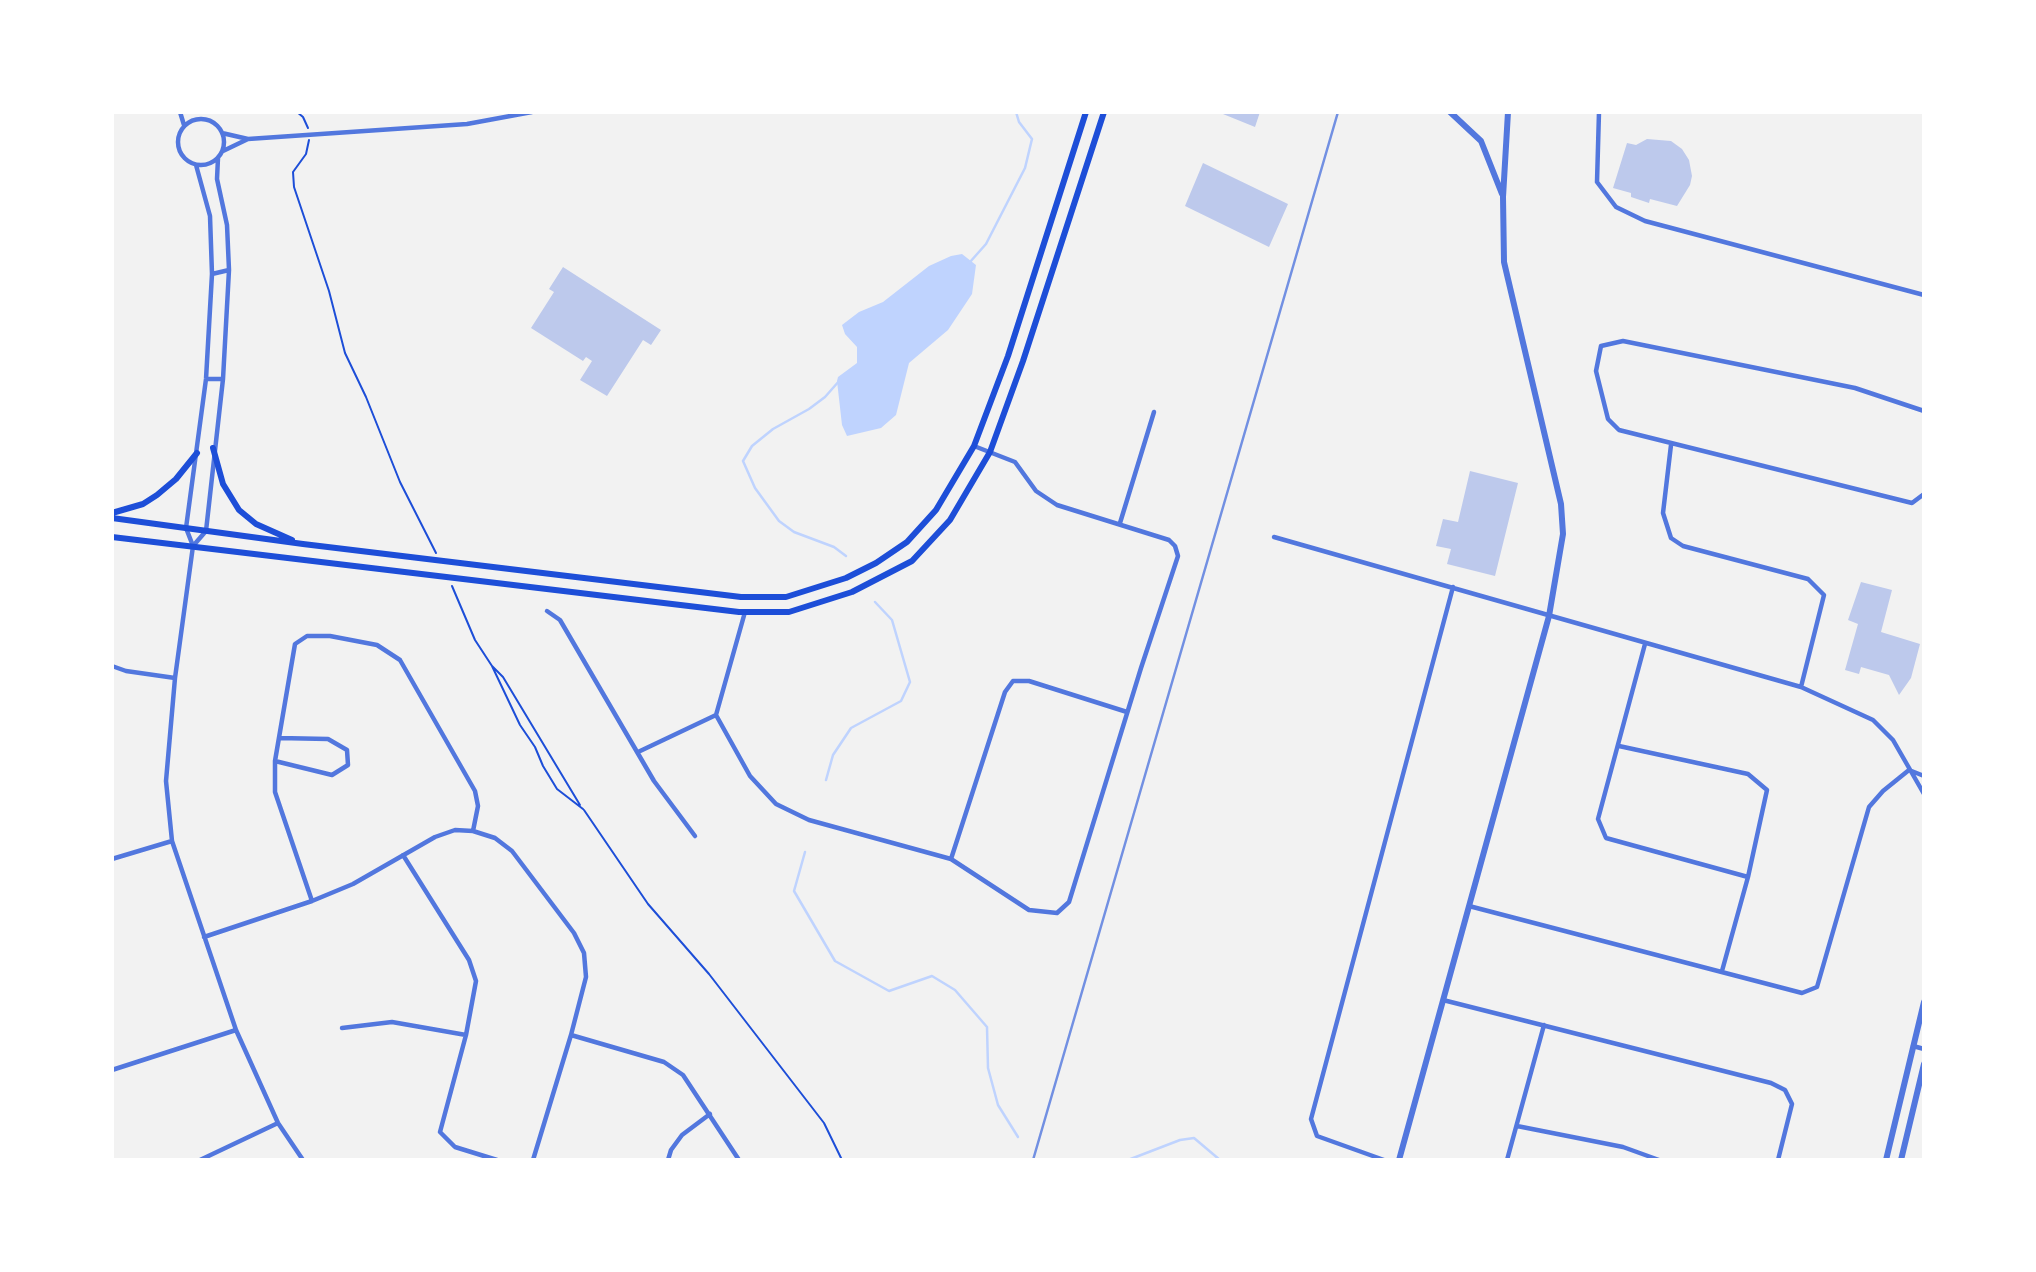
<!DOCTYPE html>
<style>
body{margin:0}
#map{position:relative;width:2036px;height:1272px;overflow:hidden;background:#f2f2f2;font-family:Poppins,sans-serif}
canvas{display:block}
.frame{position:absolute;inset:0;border:114px solid #fff;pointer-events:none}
</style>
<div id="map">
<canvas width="2036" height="1272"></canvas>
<div class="frame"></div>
</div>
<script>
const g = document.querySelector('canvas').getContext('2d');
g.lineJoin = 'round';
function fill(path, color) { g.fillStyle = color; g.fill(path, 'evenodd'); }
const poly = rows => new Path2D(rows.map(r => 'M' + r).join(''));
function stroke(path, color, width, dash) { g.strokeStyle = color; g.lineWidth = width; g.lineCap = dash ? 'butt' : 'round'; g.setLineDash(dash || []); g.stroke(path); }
const water = poly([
 [962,254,976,265,972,294,948,330,909,363,896,415,881,428,847,436,842,425,837,381,838,377,857,363,857,347,845,334,842,325,859,312,883,302,929,266,951,256]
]);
const stream = poly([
 [970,262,986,244,1025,168,1032,139,1019,122,1016,112],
 [840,380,825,397,809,409,773,429,752,446,743,461,755,488,779,521,794,532,834,547,846,556],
 [826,780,833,755,851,728,901,701,910,682,892,620,875,602],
 [805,852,794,891,835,961,889,991,932,976,955,990,987,1027,988,1068,998,1105,1018,1137],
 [1128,1160,1180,1140,1194,1138,1220,1160]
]);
const building = poly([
 [1218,112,1260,112,1255,127],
 [1647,139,1671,141,1682,149,1689,160,1692,176,1690,185,1677,206,1650,199,1649,203,1631,197,1631,193,1613,188,1627,143,1636,145],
 [1203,163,1288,204,1269,247,1185,206],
 [563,267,661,330,651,345,643,340,607,396,580,380,592,361,586,357,583,361,531,328,554,292,549,289],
 [1470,471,1518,483,1495,576,1447,564,1451,549,1436,546,1443,519,1458,522],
 [1861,582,1892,590,1881,632,1920,644,1911,678,1899,695,1889,675,1861,667,1859,674,1845,670,1858,624,1848,620]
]);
const path = poly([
 [297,112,303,117,308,128],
 [309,140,306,154,293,172,294,187,329,291,345,353,366,397,400,482,436,553],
 [452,586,475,640,492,666,520,725,535,747,543,766,557,789,583,809],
 [492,666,503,677,580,805],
 [584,810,648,904,709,974,824,1123,842,1160]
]);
const minor = poly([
 [180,112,184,125],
 [1599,112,1597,182,1616,207,1645,221,1924,295],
 '178 142a23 23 0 1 1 46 0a23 23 0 1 1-46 0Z',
 [222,133,248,139,223,151],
 [248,139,467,124,532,112],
 [196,165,210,216,212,274,206,379,186,528,193,546,175,678,166,781,172,841,236,1030,278,1123,303,1160],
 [212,274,229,270],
 [206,379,222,379],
 [1924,411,1855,388,1623,341,1601,346,1596,371,1608,419,1619,430,1912,503,1924,494],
 [1671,445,1663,513,1671,538,1683,546,1808,579,1824,595,1801,687],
 [1120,523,1154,412],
 [1274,537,1801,687,1873,720,1893,740,1924,794],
 [193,546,206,531,223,379,229,270,227,225,217,179,218,158],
 [547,611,560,620,654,781,695,836],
 [745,612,716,715,750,776,776,804,809,820,951,859,1029,910,1057,913,1069,902,1141,668,1178,556,1175,546,1169,540,1057,505,1036,491,1015,462,974,446],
 [1645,644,1598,819,1606,838,1748,877],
 [112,666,126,671,175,678],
 [1619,746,1748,774,1767,790,1748,877,1722,971],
 [638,752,716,715],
 [275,761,332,775,348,765,347,750,328,739,279,738],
 [1909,770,1924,776],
 [403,855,469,960,476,981,466,1035,440,1132,455,1147,497,1160],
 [112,859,172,841],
 [951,859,1005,692,1013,681,1029,681,1127,712],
 [312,901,275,792,275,761,295,644,307,636,330,636,377,645,400,660,475,791,478,806,473,831],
 [1469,906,1802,993,1817,987,1869,807,1883,791,1909,770],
 [204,937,312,901,353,884,435,837,455,830,473,831,495,838,512,851,574,933,584,953,586,977,571,1035,533,1160],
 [1443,1000,1771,1083,1785,1090,1792,1104,1778,1160],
 [342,1028,392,1022,466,1035],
 [571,1035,664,1062,683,1075,739,1160],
 [1913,1046,1924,1049],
 [112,1070,236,1030],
 [1517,1126,1623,1147,1659,1160],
 [200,1160,278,1123],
 [668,1160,671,1150,682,1135,710,1114],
 [1384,1160,1317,1136,1311,1119,1453,587],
 [1507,1160,1544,1025]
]);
const tertiary = poly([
 [1450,112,1481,141,1502,194],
 [1399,1160,1549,616,1563,534,1561,504,1504,262,1503,197,1508,112],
 [1886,1160,1924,1002],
 [1901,1160,1924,1064]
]);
const secondary = poly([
 [213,448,223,484,239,510,256,524,292,540],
 [112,513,143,504,157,495,176,479,197,453],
 [112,518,303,544,741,597,786,597,846,578,876,563,907,542,936,510,974,446,1008,356,1086,112],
 [112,537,739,612,789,612,852,592,912,561,950,520,990,452,1023,361,1104,112]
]);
const rail = poly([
 [1033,1160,1338,112]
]);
fill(water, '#bfd3fe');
stroke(stream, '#bfd3fe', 2.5);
fill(building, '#bdc9ec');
stroke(path, '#1d4ed8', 2);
stroke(minor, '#5277de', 4.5);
stroke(tertiary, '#5277de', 6);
stroke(secondary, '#1d4ed8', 6);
stroke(rail, '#7290e2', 2.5);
</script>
